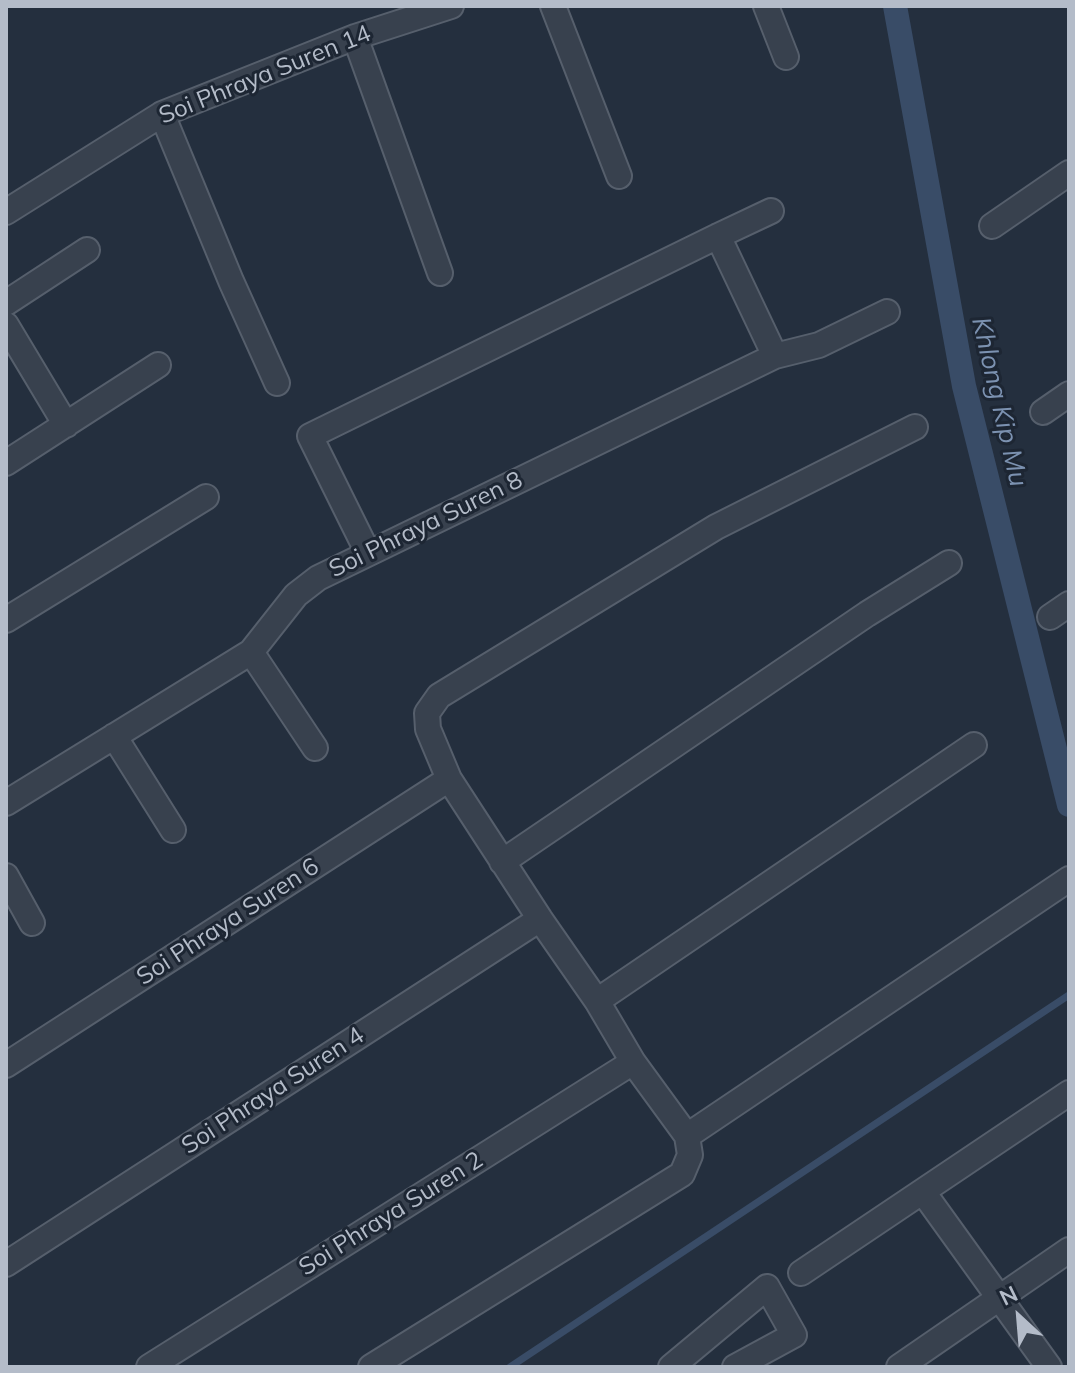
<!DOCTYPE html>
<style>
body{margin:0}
#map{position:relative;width:1075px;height:1373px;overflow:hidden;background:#242f3e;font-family:Mulish,sans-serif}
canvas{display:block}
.frame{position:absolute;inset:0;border:8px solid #b4bcc9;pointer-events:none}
.north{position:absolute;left:979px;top:1277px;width:80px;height:80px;-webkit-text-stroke:6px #1d2633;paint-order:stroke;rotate:334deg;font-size:22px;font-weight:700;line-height:32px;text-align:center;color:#b4bcc9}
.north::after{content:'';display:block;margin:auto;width:28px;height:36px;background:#b4bcc9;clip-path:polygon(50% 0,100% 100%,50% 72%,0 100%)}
</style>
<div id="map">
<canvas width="1075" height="1373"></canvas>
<div class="frame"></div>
<div class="north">N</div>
</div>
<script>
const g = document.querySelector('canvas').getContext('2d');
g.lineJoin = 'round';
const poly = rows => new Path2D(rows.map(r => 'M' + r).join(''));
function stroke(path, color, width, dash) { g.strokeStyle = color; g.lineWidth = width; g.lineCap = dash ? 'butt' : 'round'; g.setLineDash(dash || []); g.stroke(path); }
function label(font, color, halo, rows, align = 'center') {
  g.font = font + ' Mulish,sans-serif'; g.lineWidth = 6; g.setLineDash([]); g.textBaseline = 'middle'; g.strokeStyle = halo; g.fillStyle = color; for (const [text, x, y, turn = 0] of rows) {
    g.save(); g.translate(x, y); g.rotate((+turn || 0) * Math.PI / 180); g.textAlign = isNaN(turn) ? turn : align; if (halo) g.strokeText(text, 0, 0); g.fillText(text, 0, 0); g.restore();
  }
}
const stream = poly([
 [510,1367,1069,995]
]);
const canal = poly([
 [895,6,964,386,1069,805]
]);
const street = poly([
 [553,6,619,176],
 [766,6,786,57],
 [355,37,440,273],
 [162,114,231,281,277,383],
 [6,212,162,114,355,37,451,6],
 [992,226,1069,173],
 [718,236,775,356],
 [6,303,87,250],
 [6,325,66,425],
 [1043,412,1069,394],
 [6,463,158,365],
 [368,553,310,436,718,236,771,211],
 [1050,617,1069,604],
 [6,620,206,497],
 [251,652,315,748],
 [114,736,173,830],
 [6,803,251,652,296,595,318,578,775,356,819,345,887,312],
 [502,862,867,614,949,563],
 [6,876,32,923],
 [597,1001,974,745],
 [6,1065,449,779],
 [687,1136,1069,879],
 [923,1192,1049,1367],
 [6,1264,540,919],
 [801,1273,1069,1093],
 [149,1367,633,1062],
 [371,1367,682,1174,690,1155,687,1136,633,1062,597,1001,540,919,449,779,428,729,427,713,439,696,716,527,915,427],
 [671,1367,767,1287,794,1335,735,1367],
 [899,1367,1069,1250]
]);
const streetNames = [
 ["Soi Phraya Suren 14",265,75,-22],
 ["Soi Phraya Suren 8",426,525,-26],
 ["Soi Phraya Suren 6",228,922,-33],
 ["Soi Phraya Suren 4",273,1091,-33],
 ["Soi Phraya Suren 2",391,1214,-32]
];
const waterNames = [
 ["Khlong Kip Mu",999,402,77]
];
stroke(stream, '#394c67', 7);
stroke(canal, '#394c67', 24);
stroke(street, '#565f6c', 28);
stroke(street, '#38414e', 24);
label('24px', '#b4bcc9', '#1d2633', streetNames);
label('italic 26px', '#7c92b1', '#1d2633', waterNames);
</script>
